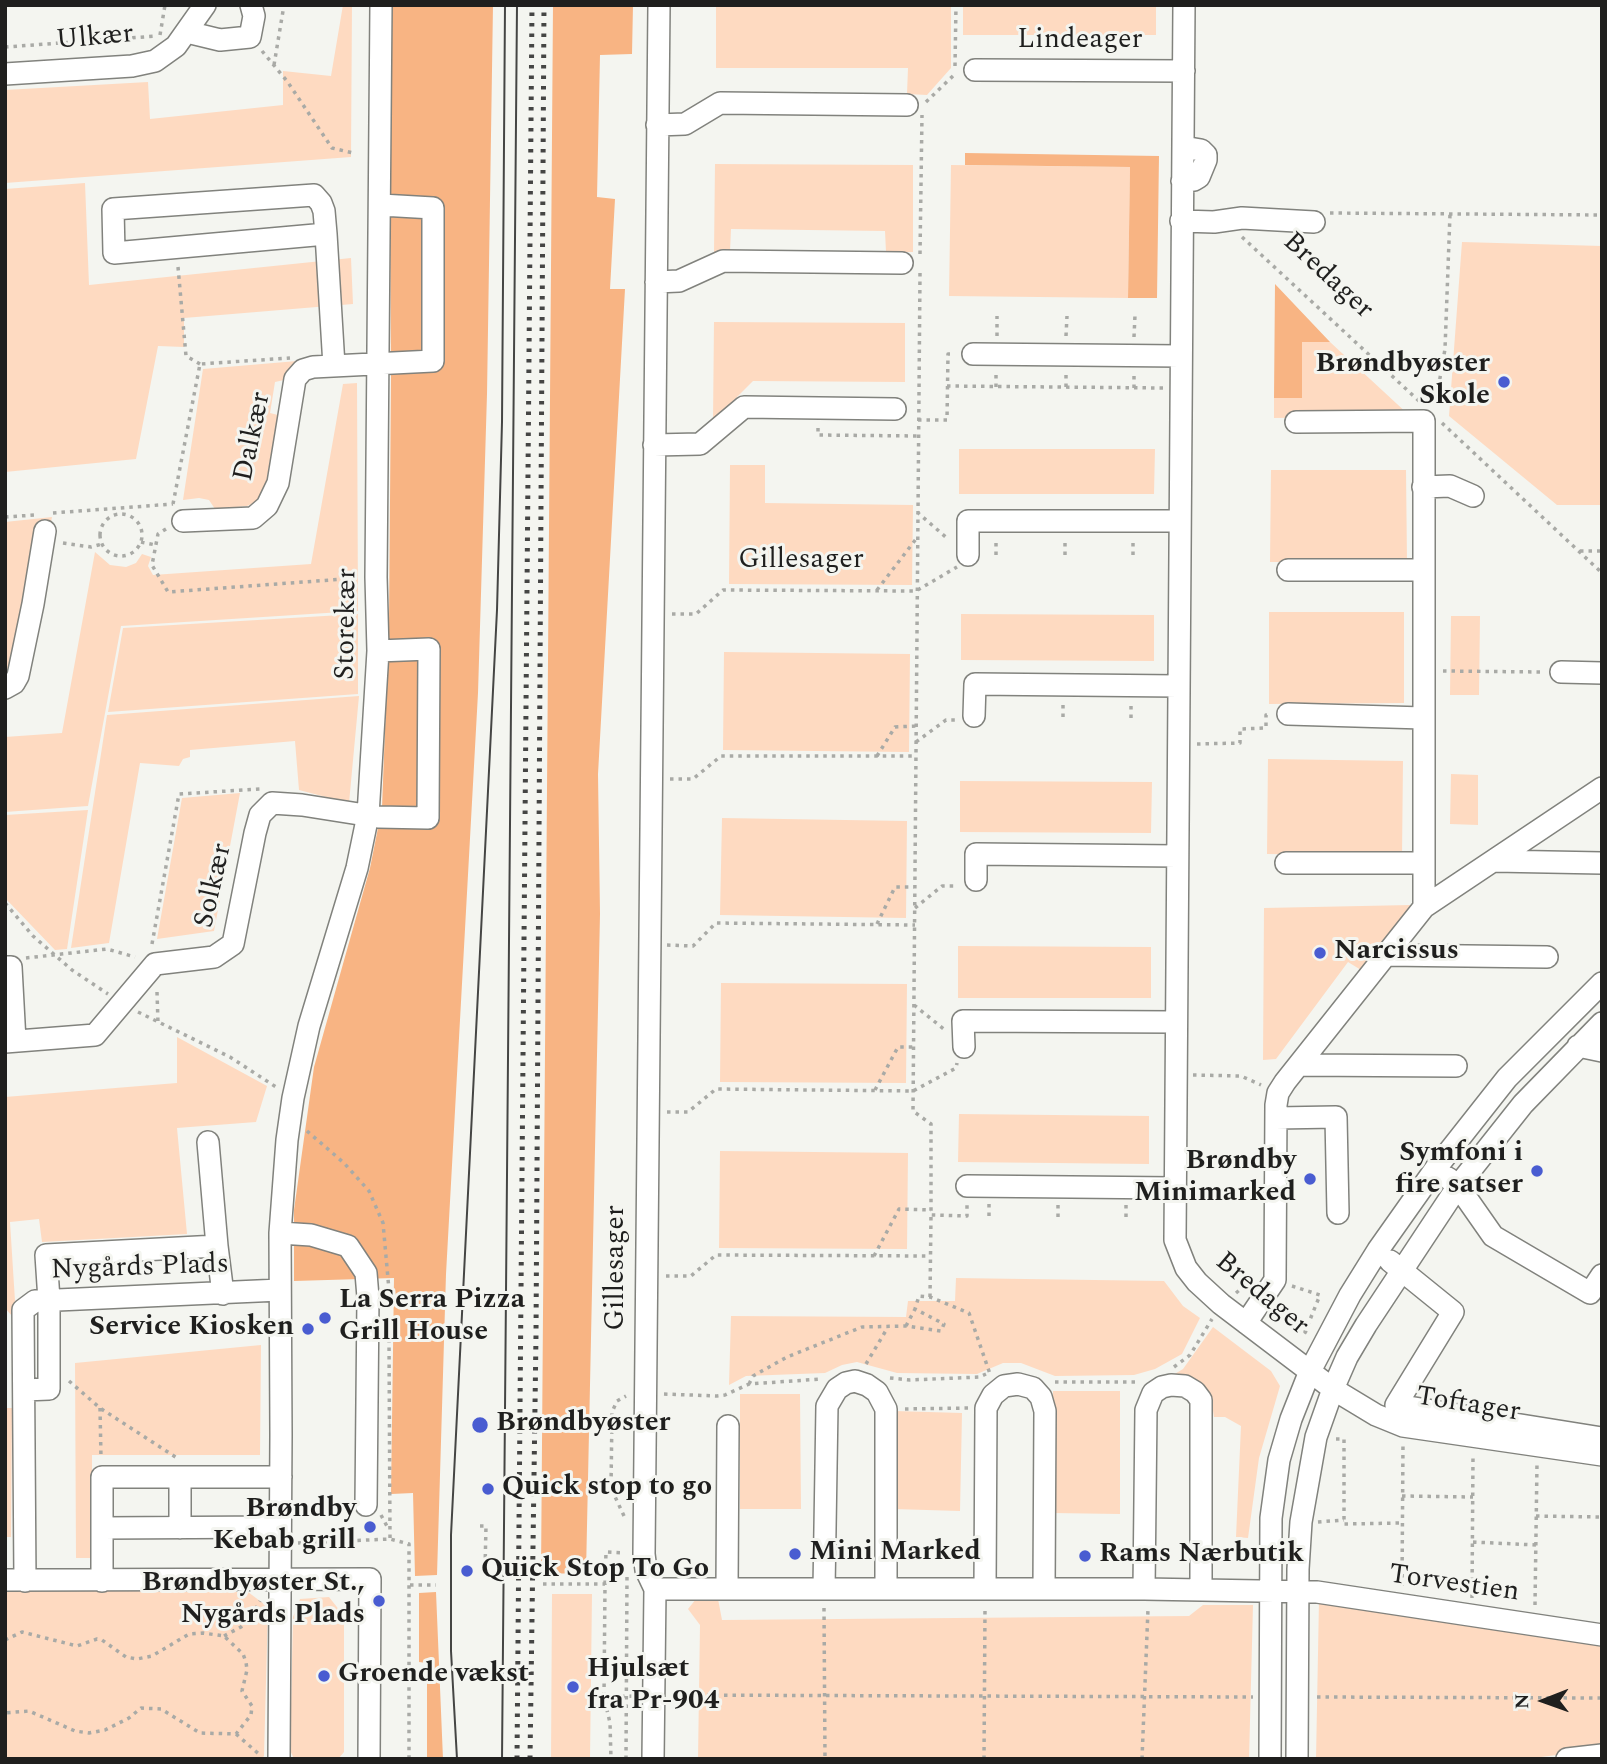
<!DOCTYPE html>
<meta charset="utf-8">
<style>
body{margin:0}
#map{position:relative;width:1607px;height:1764px;overflow:hidden;background:#f4f5f0;font-family:Spectral,serif}
canvas{display:block}
.frame{position:absolute;inset:0;border:7px solid #1f1f1e;pointer-events:none}
.north{position:absolute;left:1509px;top:1666px;width:70px;height:70px;-webkit-text-stroke:5px #f4f5f0;paint-order:stroke;rotate:269deg;font-size:19px;font-weight:700;line-height:28px;text-align:center;color:#1f1f1e}
.north::after{content:'';display:block;margin:auto;width:24px;height:32px;background:#1f1f1e;clip-path:polygon(50% 0,100% 100%,50% 72%,0 100%)}
</style>
<div id="map">
<canvas width="1607" height="1764"></canvas>
<div class="frame"></div>
<div class="north">N</div>
</div>
<script>
const g = document.querySelector('canvas').getContext('2d');
g.lineJoin = 'round';
function fill(path, color) { g.fillStyle = color; g.fill(path, 'evenodd'); }
const poly = rows => new Path2D(rows.map(r => 'M' + r).join(''));
function stroke(path, color, width, dash) { g.strokeStyle = color; g.lineWidth = width; g.lineCap = dash ? 'butt' : 'round'; g.setLineDash(dash || []); g.stroke(path); }
function label(font, color, halo, rows, align = 'center') {
  g.font = font + ' Spectral,serif'; g.lineWidth = 6; g.setLineDash([]); g.textBaseline = 'middle'; g.strokeStyle = halo; g.fillStyle = color; for (const [text, x, y, turn = 0] of rows) {
    g.save(); g.translate(x, y); g.rotate((+turn || 0) * Math.PI / 180); g.textAlign = isNaN(turn) ? turn : align; if (halo) g.strokeText(text, 0, 0); g.fillText(text, 0, 0); g.restore();
  }
}
const green = poly([
 [343,5,352,5,351,157,5,183,5,90,148,82,150,119,283,105,283,71,331,76],
 [716,5,951,5,951,68,927,95,907,94,908,68,716,68],
 [963,5,1156,5,1156,35,963,35],
 [715,164,913,165,913,252,886,252,885,231,731,229,730,252,714,252],
 [951,165,1130,167,1128,298,949,296],
 [85,183,89,285,351,258,353,304,184,318,184,347,158,346,136,459,5,472,5,189],
 [1462,242,1602,246,1602,505,1557,505,1449,416],
 [714,322,905,323,905,382,753,381,713,421],
 [1302,342,1330,342,1410,416,1274,418,1274,398,1302,398],
 [297,361,289,370,284,380,275,382,270,413,278,415,265,489,258,501,247,506,215,509,209,500,199,498,183,500,203,369],
 [357,383,358,611,121,626,88,806,5,812,5,737,62,733,95,552,110,565,126,567,136,563,142,554,151,557,148,566,153,575,311,564,343,384],
 [959,449,1155,449,1154,494,959,494],
 [730,465,765,465,765,503,913,505,912,585,729,584],
 [1271,470,1406,470,1407,562,1270,562],
 [52,517,20,679,5,680,5,522],
 [1269,612,1404,612,1404,703,1269,704],
 [358,614,358,694,108,712,123,628],
 [961,614,1154,615,1154,661,961,660],
 [1451,616,1480,616,1479,695,1450,695],
 [724,652,910,654,909,752,723,750],
 [359,696,349,803,299,790,295,741,190,750,190,757,183,759,179,766,140,763,109,943,71,948,107,715],
 [1268,759,1403,761,1402,856,1267,854],
 [1451,774,1478,775,1478,825,1450,824],
 [960,781,1152,782,1151,833,960,832],
 [240,793,214,931,157,939,182,798],
 [88,810,67,949,55,950,5,898,5,815],
 [722,818,907,821,906,918,720,915],
 [1411,905,1361,970,1348,962,1276,1059,1263,1060,1264,908],
 [958,946,1151,947,1151,998,958,998],
 [721,983,907,984,906,1083,720,1082],
 [177,1037,267,1086,256,1122,177,1128,187,1234,42,1242,39,1219,10,1222,15,1301,12,1316,5,1308,5,1097,177,1083],
 [959,1114,1149,1116,1149,1164,958,1162],
 [720,1151,908,1153,907,1249,719,1248],
 [956,1278,1164,1281,1183,1306,1200,1318,1182,1354,1155,1369,1134,1375,1055,1376,1021,1363,1003,1363,977,1374,897,1373,857,1362,842,1365,825,1373,746,1376,729,1385,731,1316,906,1317,908,1301,955,1301],
 [1213,1327,1271,1371,1280,1386,1259,1458,1248,1538,1236,1537,1241,1426,1225,1417,1214,1417,1211,1398,1203,1388,1168,1378,1183,1369],
 [261,1345,260,1455,92,1455,92,1558,76,1558,75,1363],
 [1053,1391,1120,1391,1120,1514,1052,1513],
 [740,1394,800,1394,801,1509,740,1509],
 [5,1408,12,1408,11,1537,5,1537],
 [894,1411,962,1413,960,1511,893,1509],
 [5,1590,248,1592,268,1607,264,1756,262,1759,5,1759],
 [552,1594,592,1594,590,1759,551,1759],
 [329,1597,344,1616,344,1752,338,1759,294,1759,290,1750,293,1617,300,1599],
 [696,1599,718,1599,722,1620,1189,1616,1203,1605,1253,1605,1249,1759,698,1759,700,1625,688,1609],
 [1319,1600,1602,1641,1602,1749,1526,1759,1316,1759]
]);
const forest = poly([
 [389,5,493,5,487,394,478,693,446,1274,437,1575,415,1576,413,1493,391,1494,394,1278,294,1281,294,1210,314,1067,370,868,382,808,389,623,391,378],
 [553,5,633,5,632,54,600,55,597,197,615,199,610,289,625,289,598,774,600,914,586,1573,541,1574],
 [965,153,1159,156,1157,298,1128,298,1130,167,965,165],
 [1275,284,1330,342,1302,342,1302,398,1274,398],
 [436,1592,443,1759,427,1759,427,1663,419,1662,419,1593]
]);
const path = poly([
 [160,35,165,5],
 [5,47,157,36],
 [262,51,287,81,332,148,353,153],
 [274,65,284,5],
 [955,66,956,5],
 [926,102,955,74],
 [1330,213,1602,215],
 [1242,237,1419,401],
 [920,254,922,115],
 [178,267,186,356,200,364],
 [920,273,913,1111,931,1124,931,1215,967,1216,967,1203],
 [997,336,997,316],
 [1066,336,1067,316],
 [1134,337,1135,315],
 [947,386,1164,388],
 [996,387,996,371],
 [1066,387,1066,372],
 [1134,388,1134,372],
 [1428,402,1440,378,1445,349,1450,214],
 [918,420,947,420,948,354,955,354],
 [1442,423,1602,573],
 [818,428,818,435,917,436],
 [173,504,200,364,290,358],
 [917,512,948,539],
 [53,513,173,504],
 '100 535a21 21 0 1 1 42 0a21 21 0 1 1-42 0Z',
 [5,517,35,515],
 [166,529,158,534,152,565,168,592,357,578],
 [141,542,156,545],
 [63,543,91,547,102,544],
 [1580,551,1602,551],
 [996,555,996,539],
 [1065,555,1065,539],
 [1133,555,1133,539],
 [877,590,916,539],
 [672,614,696,614,723,590,916,591,957,567],
 [1443,671,1543,672],
 [1063,717,1063,702],
 [1131,718,1131,703],
 [916,742,946,720,955,720],
 [1197,744,1240,743,1240,729,1266,728,1266,715,1271,714],
 [877,756,895,727,916,726],
 [670,779,693,779,721,756,915,756],
 [5,903,33,936,72,970,108,994],
 [915,908,942,886,957,886],
 [877,924,895,887,914,887],
 [152,944,179,794,260,789],
 [667,945,693,946,716,923,915,925],
 [26,958,107,949,135,957],
 [157,992,158,1023],
 [914,1005,945,1030],
 [138,1012,230,1057,276,1087],
 [1193,1075,1241,1076,1261,1085],
 [875,1090,898,1047,914,1047],
 [667,1112,688,1112,716,1089,913,1091,956,1068,957,1063],
 [307,1131,344,1163,369,1191,383,1223,389,1290],
 [989,1216,989,1204],
 [1058,1217,1058,1205],
 [1126,1217,1126,1205],
 [874,1256,899,1209,931,1210],
 [666,1276,691,1276,716,1255,930,1256],
 [1292,1286,1320,1295,1305,1332,1310,1335],
 [1236,1293,1249,1282],
 [930,1297,931,1215],
 [906,1326,915,1309],
 [389,1339,390,1539],
 [866,1364,888,1327],
 [1174,1367,1190,1355,1212,1319],
 [890,1378,910,1380,979,1377,986,1374],
 [69,1381,100,1408,177,1458],
 [1055,1382,1138,1382],
 [749,1384,753,1376,787,1357,862,1327,906,1326,941,1331,944,1324,915,1309,919,1296,930,1297,969,1313,990,1374],
 [664,1394,717,1396,725,1395,749,1384,822,1379],
 [100,1408,101,1458],
 [905,1409,968,1408],
 [1336,1439,1344,1439,1344,1524,1402,1523],
 [1402,1496,1473,1497],
 [381,1515,389,1530],
 [624,1516,611,1488,612,1412,617,1401,626,1396],
 [1536,1516,1602,1517],
 [1318,1522,1344,1520],
 [480,1526,486,1526,485,1569],
 [1473,1542,1536,1545],
 [298,1543,390,1539,409,1544,409,1759],
 [543,1584,605,1584,604,1697,610,1723,611,1759],
 [605,1584,606,1552,624,1553],
 [410,1585,436,1585],
 [1402,1586,1403,1443],
 [1472,1598,1473,1456],
 [1535,1605,1537,1463],
 [824,1608,825,1759],
 [224,1636,241,1627,251,1617,260,1601],
 [5,1640,22,1632,77,1646,97,1639,102,1640,126,1657,137,1659,152,1656,189,1634,203,1633,224,1636,243,1654,246,1662,247,1670,242,1691,252,1706,251,1715,236,1734,200,1733,161,1709,141,1708,129,1718,105,1730,89,1733,75,1731,29,1711,5,1713],
 [673,1695,1253,1697],
 [604,1697,634,1696],
 [1317,1697,1602,1698],
 [236,1734,260,1755],
 [626,1759,627,1575],
 [984,1759,985,1609],
 [1142,1759,1148,1609]
]);
const minor = poly([
 [1184,5,1175,1240,1186,1268,1197,1282,1221,1304,1333,1389,1376,1415,1403,1426,1602,1455],
 [187,32,220,40,250,37,254,16,251,5],
 [975,70,1184,71],
 [5,74,132,66,155,61,176,46,205,5],
 [657,125,685,124,720,103,907,105],
 [1182,181,1194,180,1199,177,1206,160,1206,155,1201,150,1183,147],
 [1181,221,1214,222,1242,218,1314,222],
 [326,234,114,253,113,209,314,195,321,203,324,211,326,234,334,366],
 [656,282,679,281,723,261,902,263],
 [973,354,1180,356],
 [1296,422,1424,421,1424,907],
 [654,445,700,444,744,407,895,409],
 [1423,487,1450,486,1473,496],
 [183,521,253,518,267,506,278,483,295,379,303,370,313,367,433,361,433,208,381,205],
 [968,555,968,521,1179,521],
 [1288,570,1423,570],
 [1561,672,1602,673],
 [5,688,14,683,18,676,33,604,45,531],
 [1288,714,1423,718],
 [974,716,975,684,1178,686],
 [1494,861,1602,863],
 [1286,863,1423,863],
 [976,880,976,854,1177,856],
 [1386,955,1547,957],
 [5,967,11,967,15,1041],
 [5,1042,95,1035,155,964,214,957,233,944,255,833,260,815,272,803,302,805,378,817,428,818,429,649,378,651],
 [1578,1046,1602,1051],
 [964,1047,963,1021,1175,1022],
 [1299,1065,1456,1066],
 [1276,1118,1336,1117,1338,1213],
 [208,1142,217,1246],
 [1448,1178,1458,1186,1493,1236,1590,1293,1602,1275],
 [967,1186,1174,1188],
 [280,1233,311,1235,348,1246,366,1273,368,1297,366,1505],
 [1390,1261,1453,1312,1396,1405,1602,1438],
 [1246,1323,1275,1280,1276,1105,1278,1093,1285,1082,1424,907,1602,788],
 [24,1390,49,1389,49,1300,46,1255,217,1246,223,1294],
 [180,1477,180,1528],
 [102,1528,280,1527],
 [5,1580,370,1579,369,1759],
 [25,1581,23,1310,35,1301,280,1290],
 [102,1581,102,1477,281,1477],
 [727,1588,728,1426],
 [655,1589,1144,1589,1317,1592,1602,1635],
 [824,1589,827,1406,837,1389,846,1383,855,1381,867,1385,877,1392,886,1409,886,1589],
 [985,1589,986,1408,993,1395,1004,1386,1018,1384,1033,1388,1041,1397,1045,1411,1044,1589],
 [1144,1589,1146,1410,1153,1393,1162,1387,1171,1385,1185,1386,1195,1392,1201,1400,1201,1590],
 [279,1759,281,1435,280,1233,287,1140,293,1098,309,1026,357,868,368,815,378,651,376,577,381,5],
 [653,1759,655,1589,646,1570,644,1554,659,5],
 [1270,1759,1271,1518,1279,1460,1291,1419,1310,1371,1350,1295,1378,1250,1436,1168,1507,1078,1602,983],
 [1297,1759,1298,1569,1301,1522,1316,1437,1333,1389,1347,1357,1366,1325,1458,1186,1523,1104,1602,1023],
 [1567,1759,1602,1755]
]);
const tram = poly([
 [457,1759,451,1651,451,1535,497,610,502,422,505,5],
 [502,1759,517,5]
]);
const rail = poly([
 [517,1759,532,5],
 [530,1759,536,1335,544,5]
]);
const markers = [
 [1504,382,7,"#495cd1"],
 [1320,953,7,"#495cd1"],
 [1537,1171,7,"#495cd1"],
 [1310,1179,7,"#495cd1"],
 [325,1318,7,"#495cd1"],
 [308,1329,7,"#495cd1"],
 [480,1425,9,"#495cd1"],
 [488,1489,7,"#495cd1"],
 [370,1527,7,"#495cd1"],
 [795,1554,7,"#495cd1"],
 [1085,1556,7,"#495cd1"],
 [467,1571,7,"#495cd1"],
 [379,1601,7,"#495cd1"],
 [324,1676,7,"#495cd1"],
 [573,1687,7,"#495cd1"]
];
const streetNames = [
 ["Ulkær",95,39,-5],
 ["Lindeager",1080,42],
 ["Bredager",1327,277,43],
 ["Dalkær",254,437,-78],
 ["Gillesager",801,562],
 ["Storekær",348,624,-89],
 ["Solkær",215,886,-77],
 ["Gillesager",618,1268,-90],
 ["Nygårds Plads",140,1269,-2],
 ["Bredager",1261,1295,40],
 ["Toftager",1468,1406,9],
 ["Torvestien",1454,1585,8]
];
const poiNames = [
 ["Brøndbyøster",1490,366,"right"],
 ["Skole",1490,398,"right"],
 ["Narcissus",1334,953],
 ["Symfoni i",1523,1155,"right"],
 ["fire satser",1523,1187,"right"],
 ["Brøndby",1296,1163,"right"],
 ["Minimarked",1296,1195,"right"],
 ["La Serra Pizza",339,1302],
 ["Grill House",339,1334],
 ["Service Kiosken",294,1329,"right"],
 ["Brøndbyøster",496,1425],
 ["Quick stop to go",502,1489],
 ["Brøndby",356,1511,"right"],
 ["Kebab grill",356,1543,"right"],
 ["Mini Marked",809,1554],
 ["Rams Nærbutik",1099,1556],
 ["Quick Stop To Go",481,1571],
 ["Brøndbyøster St.,",365,1585,"right"],
 ["Nygårds Plads",365,1617,"right"],
 ["Hjulsæt",587,1671],
 ["fra Pr-904",587,1703],
 ["Groende vækst",338,1676]
];
fill(green, '#fedac1');
fill(forest, '#f8b483');
stroke(minor, '#81827d', 24);
stroke(path, '#a9aaa6', 3.5, [3.5, 5]);
stroke(minor, '#fff', 21);
stroke(tram, '#454544', 2);
stroke(rail, '#454544', 5, [3.5, 7]);
for (const [x, y, r, color] of markers) { const dot = new Path2D(); dot.arc(x, y, r, 0, 2 * Math.PI); g.fillStyle = color; g.fill(dot); stroke(dot, '#f4f5f0', 2.5); }
label('28px', '#1f1f1e', '#f4f5f0', streetNames);
label('bold 28px', '#1f1f1e', '#f4f5f0', poiNames, 'left');
</script>
